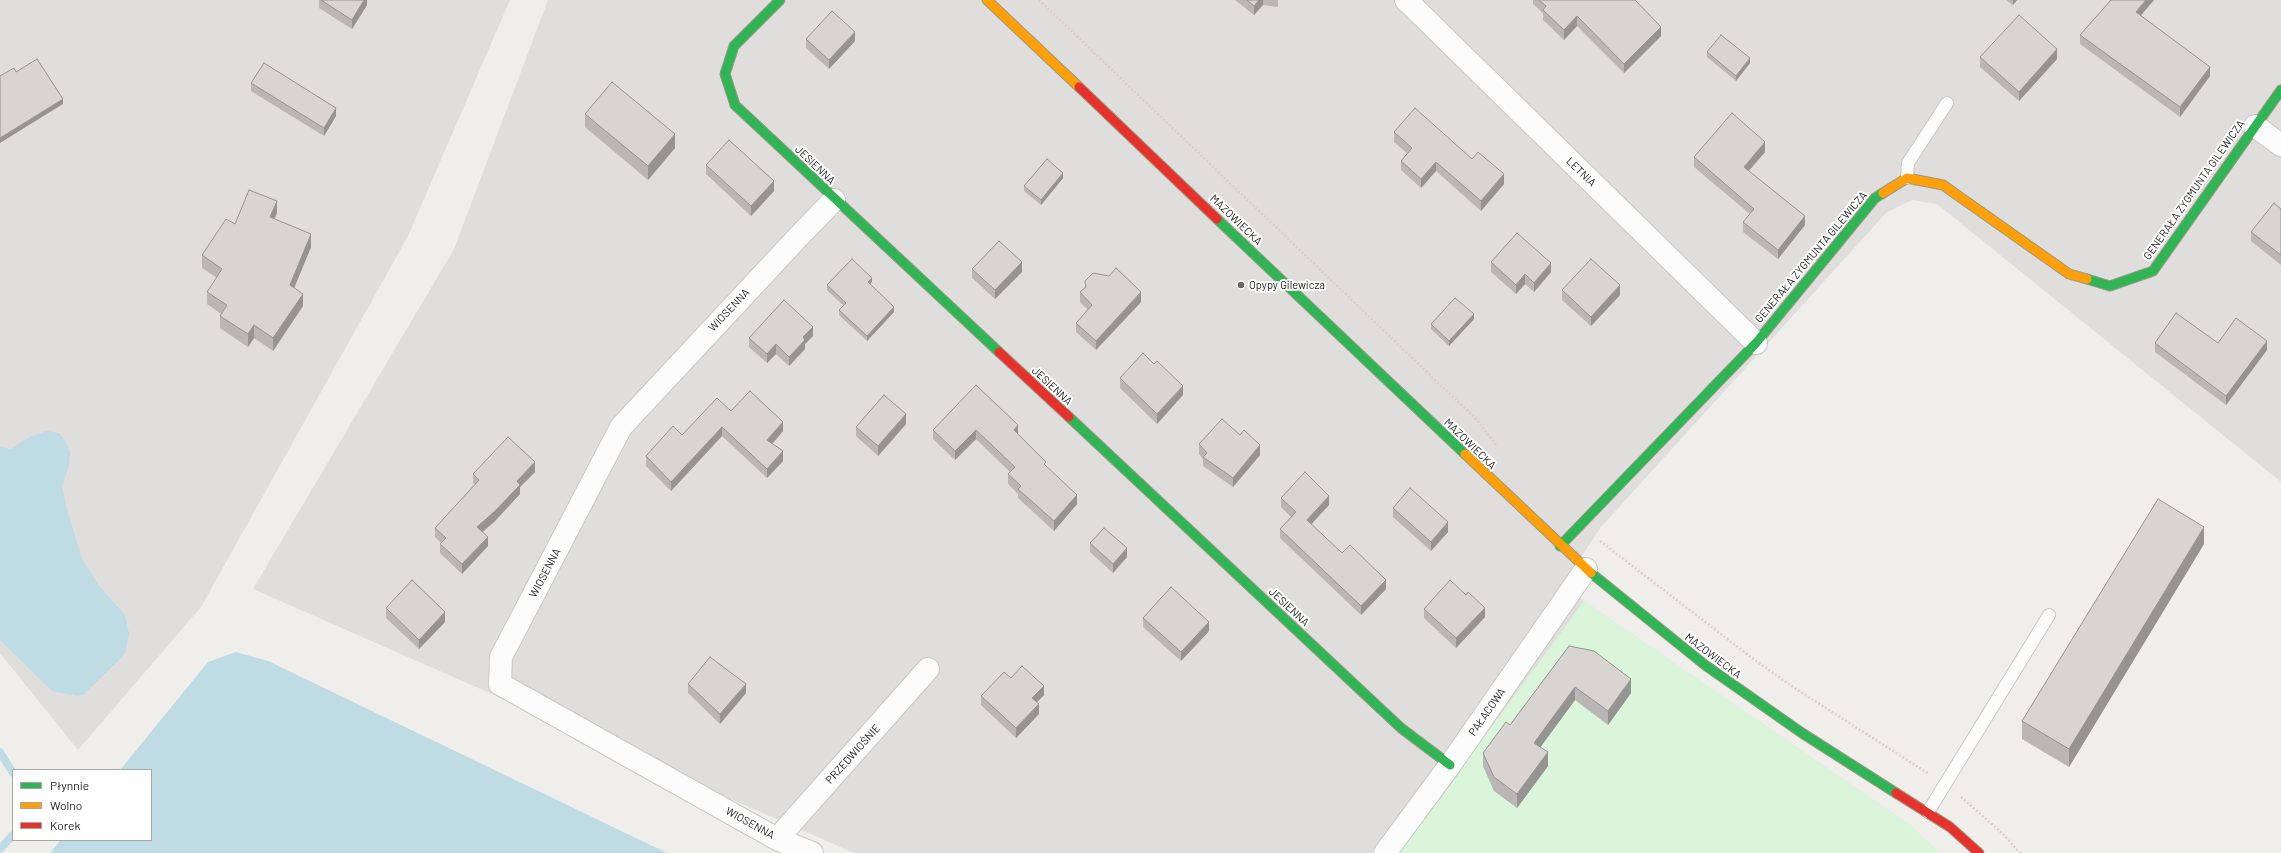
<!DOCTYPE html>
<meta charset="utf-8">
<style>
body{margin:0}
#map{position:relative;width:2281px;height:853px;overflow:hidden;background:#f0eeeb;font-family:Barlow,sans-serif}
canvas{display:block}
.legend{position:absolute;left:12px;top:769px;width:140px;height:72px;box-sizing:border-box;background:#fff;border:1px solid #a7a7a7;margin:0;padding:5px 7px;list-style:none;font-size:12px;color:#222}
.legend li{display:flex;align-items:center;gap:8px;height:20px}
.legend b{width:20px;border:1px solid #a7a7a7}
</style>
<div id="map">
<canvas width="2281" height="853"></canvas>
<ul class="legend">
<li><b style="height:5px;background:#30b455"></b>Płynnie</li>
<li><b style="height:5px;background:#ff9f0a"></b>Wolno</li>
<li><b style="height:5px;background:#e5322d"></b>Korek</li>
</ul>
</div>
<script>
const g = document.querySelector('canvas').getContext('2d');
g.lineJoin = 'round';
function fill(path, color) { g.fillStyle = color; g.fill(path, 'evenodd'); }
const poly = rows => new Path2D(rows.map(r => 'M' + r).join(''));
function stroke(path, color, width, dash) { g.strokeStyle = color; g.lineWidth = width; g.lineCap = dash ? 'butt' : 'round'; g.setLineDash(dash || []); g.stroke(path); }
function label(font, color, halo, rows, align = 'center') {
  g.font = font + ' Barlow,sans-serif'; g.lineWidth = 4; g.setLineDash([]); g.textBaseline = 'middle'; g.strokeStyle = halo; g.fillStyle = color; for (const [text, x, y, turn = 0] of rows) {
    g.save(); g.translate(x, y); g.rotate((+turn || 0) * Math.PI / 180); g.textAlign = isNaN(turn) ? turn : align; if (halo) g.strokeText(text, 0, 0); g.fillText(text, 0, 0); g.restore();
  }
}
const residential = poly([
 [0,0,510,0,408,236,201,607,78,750,0,653],
 [548,0,2281,0,2281,482,1937,204,1912,200,1887,212,1601,527,1562,586,1910,825,1939,853,854,853,253,589,454,249]
]);
const park = poly([
 [1584,601,1910,825,1939,853,1399,853]
]);
const water = poly([
 [47,431,59,433,65,440,70,452,69,466,62,486,66,506,82,559,99,586,125,615,129,634,125,653,120,659,83,695,77,696,52,691,0,640,0,447,10,449,32,436],
 [236,652,268,661,667,853,50,853,61,840,151,840,151,770,120,770,208,662]
]);
const stream = poly([
 [0,752,13,773],
 [0,849,13,835]
]);
const path = poly([
 [1039,0,1477,420,1497,446],
 [1600,541,1752,658,1793,687,1929,774],
 [1961,797,2003,834,2020,853]
]);
const lane = poly([
 [1907,178,1908,163,1947,103],
 [1928,812,2049,615]
]);
const street = poly([
 [1406,0,1756,343],
 [2255,126,2281,145],
 [777,839,928,669],
 [812,853,777,839,500,684,501,657,621,427,800,235,834,200],
 [1385,853,1450,765,1586,569]
]);
const fast = poly([
 [780,0,734,46,725,74,735,105,999,352],
 [1217,219,1465,454],
 [2087,279,2110,286,2153,271,2281,90],
 [1069,417,1401,728,1450,765],
 [1560,546,1756,343,1875,198,1883,193],
 [1591,573,1705,665,1802,733,1896,793]
]);
const slow = poly([
 [987,0,1079,87],
 [1883,193,1907,178,1943,185,2069,274,2087,279],
 [1465,454,1591,573]
]);
const jam = poly([
 [1079,87,1217,219],
 [999,352,1069,417],
 [1896,793,1950,827,1979,853]
]);
const wall = poly([
 [319,0,367,0,367,5,352,29,319,8],
 [1235,0,1278,0,1278,7,1263,5,1254,15],
 [1533,0,1635,0,1661,36,1624,73,1577,26,1564,40,1543,20,1543,13,1533,4],
 [2006,0,2017,0,2013,5],
 [2111,0,2154,0,2140,16,2210,76,2180,117,2080,44,2080,35],
 [806,39,855,41,829,69,806,48],
 [1707,52,1750,63,1736,81,1707,57],
 [1980,57,2057,59,2019,101,1980,67],
 [251,83,336,116,324,136,251,91],
 [585,114,675,148,648,180,585,127],
 [1394,132,1472,159,1504,184,1481,211,1436,171,1421,188,1401,170,1401,161,1408,154,1394,142],
 [1765,152,1749,171,1805,225,1778,259,1743,232,1743,222,1750,214,1694,167,1694,157],
 [706,165,774,191,751,216,706,174],
 [1063,178,1041,205,1024,191,1024,186],
 [2281,209,2281,265,2251,241,2251,232],
 [277,213,274,219,311,247,294,288,303,306,273,351,254,338,248,347,220,328,220,316,221,314,207,304,207,292,217,278,202,268,202,255,235,224],
 [1491,262,1551,272,1534,292,1525,284,1516,294,1491,272],
 [972,269,1022,272,995,299,972,278],
 [1085,281,1141,302,1096,350,1076,332,1076,323,1088,310,1080,302,1080,292,1085,287],
 [872,282,870,284,894,312,867,341,839,315,839,310,844,306,827,290,827,285],
 [1562,290,1620,295,1591,326,1562,300],
 [1474,319,1449,346,1431,329,1431,324],
 [813,336,805,344,805,349,789,366,776,354,767,363,749,347,749,338],
 [2155,343,2218,343,2267,350,2226,405,2155,352],
 [1120,378,1183,395,1157,424,1120,388],
 [976,385,1046,466,1077,504,1054,531,1018,498,1018,494,1008,484,1008,474,1010,472,976,439,955,460,933,439,933,430],
 [731,411,783,431,772,444,783,461,767,478,722,436,671,491,646,466,646,456,682,435],
 [906,424,878,456,856,436,856,427],
 [1199,444,1260,455,1233,487,1203,466,1203,459,1199,454],
 [535,472,520,487,520,494,494,522,483,532,488,546,462,574,440,553,440,544,441,543,435,537,435,528,475,485,473,483,473,474],
 [1281,498,1329,505,1311,524,1342,553,1386,589,1361,615,1280,538,1280,529,1291,517,1281,507],
 [1393,508,1448,532,1431,551,1393,517],
 [1090,543,1127,557,1113,573,1090,552],
 [2204,544,2069,767,2022,739,2022,721],
 [386,608,445,622,419,649,386,618],
 [1424,609,1485,617,1456,648,1424,618],
 [1143,618,1209,631,1181,661,1143,627],
 [1569,646,1631,693,1608,725,1575,700,1540,747,1548,766,1517,808,1494,791,1483,766,1483,753,1510,725],
 [1011,678,1044,695,1037,702,1039,714,1016,738,981,705,981,696],
 [688,684,746,693,720,724,688,693]
]);
const shadedWall = poly([
 [364,0,367,0,367,5,352,29,352,20],
 [1259,0,1263,0,1263,5,1254,15,1254,6],
 [2013,0,2017,0,2013,5],
 [2146,0,2154,0,2136,21,2136,12],
 [1577,16,1577,26,1564,40,1564,30],
 [1661,27,1661,36,1624,73,1624,64],
 [855,32,855,41,829,69,829,60],
 [2057,49,2057,59,2019,101,2019,92],
 [1750,58,1750,63,1736,81,1736,76],
 [2210,67,2210,76,2180,117,2180,107],
 [63,99,63,104,0,143,0,138],
 [336,108,336,116,324,136,324,128],
 [675,134,675,148,648,180,648,166],
 [1765,142,1765,152,1744,176,1744,167],
 [1436,162,1436,171,1421,188,1421,179],
 [1063,173,1063,178,1041,205,1041,200],
 [1504,174,1504,184,1481,211,1481,201],
 [774,181,774,191,751,216,751,206],
 [277,201,277,213,270,230,270,217],
 [1805,216,1805,225,1778,259,1778,250],
 [311,234,311,247,290,298,290,285],
 [1022,262,1022,272,995,299,995,290],
 [1551,263,1551,272,1534,292,1534,283],
 [1525,274,1525,284,1516,294,1516,285],
 [872,278,872,282,868,286,868,282],
 [1620,285,1620,295,1591,326,1591,317],
 [1141,292,1141,302,1096,350,1096,341],
 [303,294,303,306,273,351,273,338],
 [894,307,894,312,867,341,867,336],
 [1474,314,1474,319,1449,346,1449,341],
 [254,325,254,338,248,347,248,334],
 [813,327,813,336,805,344,805,349,789,366,789,357,803,337],
 [2267,341,2267,350,2226,405,2226,396],
 [776,344,776,354,767,363,767,354],
 [1183,386,1183,395,1157,424,1157,414],
 [906,414,906,424,878,456,878,446],
 [783,422,783,431,767,450,767,440],
 [1018,425,1018,434,1014,430],
 [722,427,722,436,671,491,671,482],
 [976,430,976,439,955,460,955,451],
 [1260,445,1260,455,1233,487,1233,478],
 [783,451,783,461,767,478,767,469],
 [535,462,535,472,520,487,520,494,494,522,477,536,477,527,517,481],
 [1077,495,1077,504,1054,531,1054,521],
 [1329,496,1329,505,1307,529,1307,520],
 [1448,522,1448,532,1431,551,1431,542],
 [2204,527,2204,544,2069,767,2069,749],
 [488,537,488,546,462,574,462,564],
 [1127,548,1127,557,1113,573,1113,564],
 [1386,580,1386,589,1361,615,1361,606],
 [1485,608,1485,617,1456,648,1456,638],
 [445,612,445,622,419,649,419,640],
 [1209,622,1209,631,1181,661,1181,652],
 [1631,679,1631,693,1608,725,1608,711],
 [746,684,746,693,720,724,720,714],
 [1044,686,1044,695,1032,707,1032,698],
 [1575,687,1575,700,1534,756,1534,743],
 [1039,704,1039,714,1016,738,1016,728],
 [1548,752,1548,766,1517,808,1517,794]
]);
const building = poly([
 [321,0,364,0,352,20,321,0],
 [1247,0,1259,0,1254,6,1247,0],
 [1539,0,1635,0,1661,27,1624,64,1577,16,1564,30,1543,10,1546,6,1539,0],
 [2111,0,2146,0,2136,12,2210,67,2180,107,2080,35,2111,0],
 [832,11,855,32,829,60,806,39,832,11],
 [2019,15,2057,49,2019,92,1980,57,2019,15],
 [1721,35,1750,58,1736,76,1707,52,1721,35],
 [37,59,63,99,0,138,0,76,14,68,16,72,37,59],
 [264,63,336,108,324,128,251,83,264,63],
 [612,82,675,134,648,166,585,114,612,82],
 [1415,108,1472,159,1478,152,1504,174,1481,201,1436,162,1421,179,1401,161,1412,148,1394,132,1415,108],
 [1732,113,1765,142,1744,167,1805,216,1778,250,1743,222,1754,209,1694,157,1732,113],
 [729,140,774,181,751,206,706,165,729,140],
 [1047,159,1063,173,1041,200,1024,186,1047,159],
 [249,190,277,201,270,217,311,234,290,285,303,294,273,338,254,325,248,334,220,316,227,305,207,292,222,269,202,255,226,219,235,224,249,190],
 [2274,203,2281,209,2281,255,2251,232,2274,203],
 [1517,233,1551,263,1534,283,1525,274,1516,285,1491,262,1517,233],
 [999,241,1022,262,995,290,972,269,999,241],
 [852,259,872,278,868,282,894,307,867,336,839,310,846,303,827,285,852,259],
 [1591,259,1620,285,1591,317,1562,290,1591,259],
 [1116,268,1141,292,1096,341,1076,323,1092,305,1080,292,1086,287,1085,281,1093,273,1109,276,1116,268],
 [1455,298,1474,314,1449,341,1431,324,1455,298],
 [784,300,813,327,803,337,805,340,789,357,776,344,767,354,749,338,784,300],
 [2176,313,2218,343,2236,318,2267,341,2226,396,2155,343,2176,313],
 [1143,353,1154,364,1157,361,1183,386,1157,414,1120,378,1143,353],
 [976,385,1018,425,1014,430,1046,462,1044,464,1077,495,1054,521,1018,489,1021,486,1008,474,1015,467,976,430,955,451,933,430,976,385],
 [750,391,783,422,767,440,783,451,767,469,722,427,671,482,646,456,673,426,682,435,717,398,731,411,750,391],
 [884,395,906,414,878,446,856,427,884,395],
 [1222,419,1240,435,1244,430,1260,445,1233,478,1203,457,1207,453,1199,444,1222,419],
 [508,437,535,462,517,481,520,485,494,512,477,527,488,537,462,564,440,544,446,538,435,528,479,480,473,474,508,437],
 [1305,472,1329,496,1307,520,1342,553,1350,545,1386,580,1361,606,1280,529,1296,512,1281,498,1305,472],
 [1410,488,1448,522,1431,542,1393,508,1410,488],
 [2158,499,2204,527,2069,749,2022,721,2158,499],
 [1104,528,1127,548,1113,564,1090,543,1104,528],
 [412,580,445,612,419,640,386,608,412,580],
 [1450,580,1466,595,1468,592,1485,608,1456,638,1424,609,1450,580],
 [1171,587,1209,622,1181,652,1143,618,1171,587],
 [1569,646,1594,651,1631,679,1608,711,1575,687,1534,743,1548,752,1517,794,1494,777,1483,753,1506,722,1510,725,1569,646],
 [710,657,746,684,720,714,688,684,710,657],
 [1022,666,1044,686,1032,698,1039,704,1016,728,981,696,1004,672,1011,678,1022,666]
]);
const markers = [
 [1241,285,4,"#6a6968"]
];
const streetNames = [
 ["JESIENNA",815,165,44],
 ["LETNIA",1581,172,44],
 ["GENERAŁA ZYGMUNTA GILEWICZA",2194,190,-55],
 ["MAZOWIECKA",1236,220,44],
 ["GENERAŁA ZYGMUNTA GILEWICZA",1811,257,-50],
 ["WIOSENNA",729,310,-47],
 ["JESIENNA",1052,386,43],
 ["MAZOWIECKA",1470,444,44],
 ["WIOSENNA",545,573,-62],
 ["JESIENNA",1289,607,43],
 ["MAZOWIECKA",1713,656,37],
 ["PAŁACOWA",1487,712,-55],
 ["PRZEDWIOŚNIE",853,754,-48],
 ["WIOSENNA",750,823,29]
];
const poiNames = [
 ["Opypy Gilewicza",1249,285]
];
fill(residential, '#dfdedc');
fill(park, '#daf5da');
fill(water, '#bfdbe3');
stroke(stream, '#bfdbe3', 8);
stroke(lane, '#c9c8c7', 14);
stroke(street, '#c9c8c7', 24);
stroke(fast, '#999a82', 11);
stroke(slow, '#999a82', 11);
stroke(jam, '#999a82', 11);
stroke(path, '#dccecd', 2.5, [2, 2]);
stroke(lane, '#fdfcfc', 12);
stroke(street, '#fdfcfc', 22);
stroke(fast, '#30b455', 9);
stroke(slow, '#ff9f0a', 9);
stroke(jam, '#e5322d', 9);
fill(wall, '#b9b6b5');
fill(shadedWall, '#969493');
fill(building, '#d7d4d2');
stroke(building, '#969493', 1);
for (const [x, y, r, color] of markers) { const dot = new Path2D(); dot.arc(x, y, r, 0, 2 * Math.PI); g.fillStyle = color; g.fill(dot); stroke(dot, '#fff', 1.5); }
label('11px', '#222', '#fff', streetNames);
label('11px', '#222', '#fff', poiNames, 'left');
</script>
